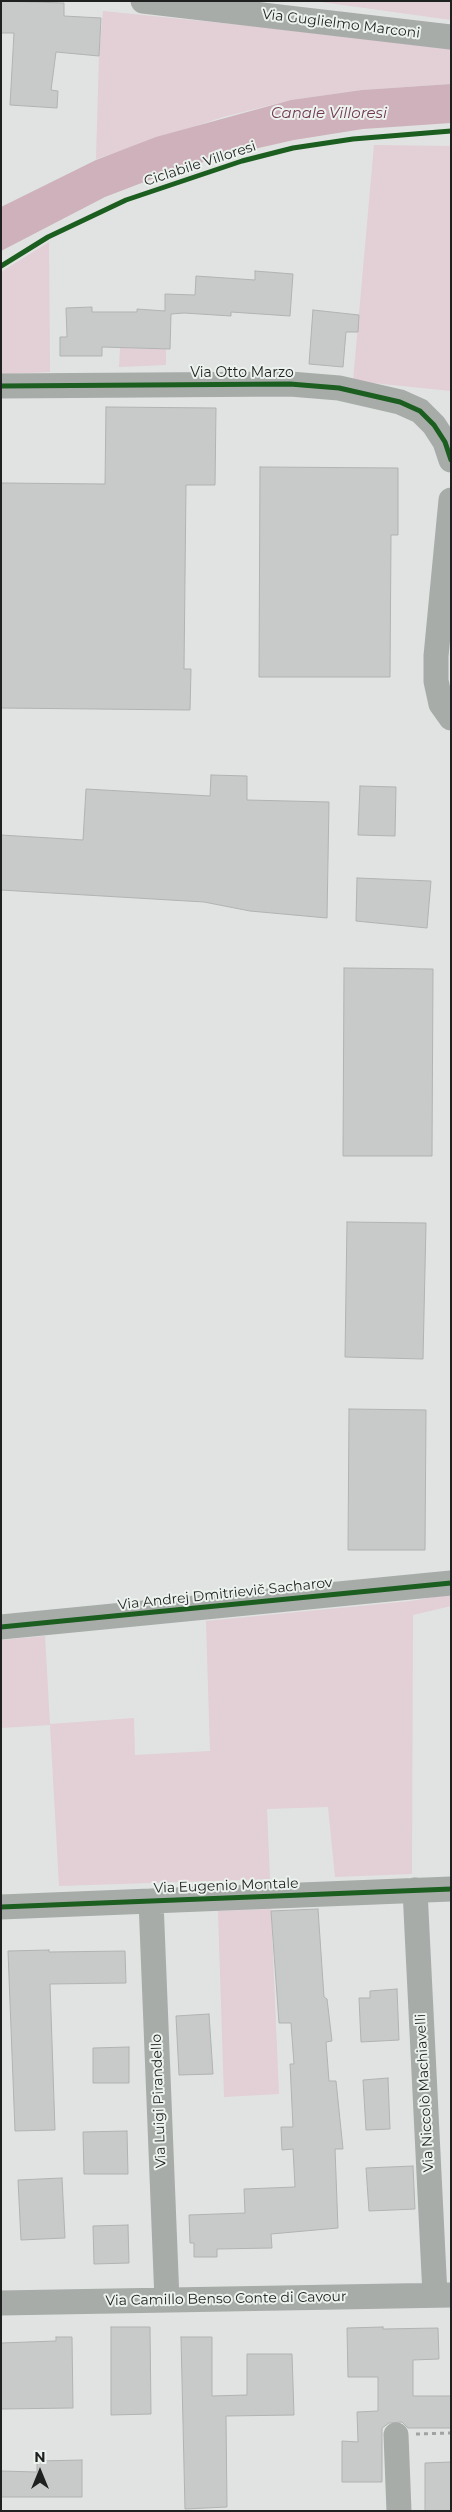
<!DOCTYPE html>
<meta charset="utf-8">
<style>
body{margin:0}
#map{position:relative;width:452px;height:2512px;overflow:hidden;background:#e0e3e1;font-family:Montserrat,sans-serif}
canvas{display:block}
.frame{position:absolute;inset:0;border:2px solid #1f2120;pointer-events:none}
.north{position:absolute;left:15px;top:2447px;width:50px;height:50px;-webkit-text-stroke:4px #ecf2ee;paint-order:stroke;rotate:0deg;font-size:14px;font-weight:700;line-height:20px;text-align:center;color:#1f2120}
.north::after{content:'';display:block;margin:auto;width:18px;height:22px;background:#1f2120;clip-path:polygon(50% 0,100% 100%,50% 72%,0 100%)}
</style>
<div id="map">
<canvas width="452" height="2512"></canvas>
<div class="frame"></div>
<div class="north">N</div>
</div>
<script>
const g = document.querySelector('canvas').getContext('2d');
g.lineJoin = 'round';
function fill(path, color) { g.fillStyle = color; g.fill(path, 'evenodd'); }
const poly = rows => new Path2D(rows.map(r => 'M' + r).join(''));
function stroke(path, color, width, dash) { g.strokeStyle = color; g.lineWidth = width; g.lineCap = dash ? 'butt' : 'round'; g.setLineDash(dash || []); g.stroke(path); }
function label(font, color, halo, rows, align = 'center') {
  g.font = font + ' Montserrat,sans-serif'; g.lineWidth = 4; g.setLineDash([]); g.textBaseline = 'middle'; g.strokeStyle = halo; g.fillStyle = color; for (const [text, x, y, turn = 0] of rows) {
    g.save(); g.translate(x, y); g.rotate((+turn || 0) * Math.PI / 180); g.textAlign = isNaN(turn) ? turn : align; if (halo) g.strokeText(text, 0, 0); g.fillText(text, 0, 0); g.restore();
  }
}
const green = poly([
 [313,1,451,1,451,20,350,6],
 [103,11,451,46,451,84,362,90,291,100,223,117,96,159,99,56],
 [374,145,451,146,451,391,353,381],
 [49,242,50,372,1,374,1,272],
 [120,348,166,349,166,365,119,367],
 [451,1594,451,1606,413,1615,412,1874,335,1877,328,1807,267,1809,270,1879,59,1886,50,1725,1,1728,1,1640,45,1636,50,1724,134,1718,135,1755,210,1751,206,1621,411,1601],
 [271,1909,279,2094,224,2097,218,1911]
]);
const water = poly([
 [451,84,451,123,363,129,294,140,223,156,165,174,105,197,1,251,1,207,96,160,156,137,291,100,362,90]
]);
const building = poly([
 [1,1,64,3,64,16,101,18,99,56,56,52,51,90,58,91,57,108,10,105,14,33,1,33,1,1],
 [255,271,293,274,290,316,231,312,231,316,184,313,171,314,170,349,102,347,102,356,60,356,60,337,67,337,66,308,92,307,92,312,137,312,137,309,165,311,165,294,195,295,196,276,255,280,255,271],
 [313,310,359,315,358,332,346,332,343,367,309,364,313,310],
 [106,407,216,408,215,485,186,485,184,669,191,669,190,710,1,708,1,483,105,484,106,407],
 [260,467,398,468,398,535,391,535,390,677,259,677,260,467],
 [211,775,247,776,247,800,329,802,327,918,250,911,204,902,1,890,1,835,83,840,86,789,210,796,211,775],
 [360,786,396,787,395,836,358,835,360,786],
 [357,878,431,881,427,928,356,921,357,878],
 [344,968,433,969,432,1156,343,1156,344,968],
 [347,1222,426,1223,423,1359,345,1357,347,1222],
 [349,1409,426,1410,425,1550,348,1550,349,1409],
 [318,1909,324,1997,327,1999,332,2041,326,2042,329,2081,336,2081,343,2149,335,2149,338,2228,271,2234,272,2248,217,2249,217,2257,194,2257,194,2243,190,2243,189,2215,245,2213,244,2189,295,2187,293,2149,282,2150,281,2127,293,2127,290,2064,294,2064,291,2023,279,2023,271,1911,318,1909],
 [49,1950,49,1952,125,1951,126,1983,50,1984,55,2130,15,2131,8,1951,49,1950],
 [397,1989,399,2040,361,2042,359,1998,370,1998,370,1991,397,1989],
 [209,2014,213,2074,179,2075,176,2016,209,2014],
 [129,2047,129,2083,93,2083,93,2048,129,2047],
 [388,2078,390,2129,366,2130,363,2080,388,2078],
 [127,2131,128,2174,84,2174,83,2132,127,2131],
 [413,2166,415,2209,369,2211,366,2168,413,2166],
 [62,2178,65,2238,21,2240,18,2180,62,2178],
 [128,2225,129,2263,94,2264,93,2226,128,2225],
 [111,2327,150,2327,151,2414,111,2415,111,2327],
 [383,2327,383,2329,438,2328,439,2359,413,2360,413,2396,451,2396,451,2428,408,2428,402,2422,389,2423,382,2428,382,2482,342,2482,342,2441,358,2442,357,2412,378,2411,378,2377,348,2377,347,2328,383,2327],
 [56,2337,72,2337,73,2408,1,2409,1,2343,56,2341,56,2337],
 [181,2337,212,2337,212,2396,247,2395,247,2354,292,2354,294,2415,226,2416,227,2507,185,2509,181,2337],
 [82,2460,82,2497,1,2497,1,2471,37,2472,37,2461,82,2460],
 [451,2462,451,2511,425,2511,425,2463,451,2462]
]);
const path = poly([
 [416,2434,451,2433]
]);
const minor = poly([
 [143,1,451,37],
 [1,386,290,384,339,388,400,402,420,411,434,425,445,442,451,460],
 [451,500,436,656,436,681,441,704,451,718],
 [1,1627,451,1583],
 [415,1890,435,2295],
 [151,1901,167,2300],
 [1,1907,451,1889],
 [1,2303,451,2295],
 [396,2435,399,2511]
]);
const cycleway = poly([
 [1,266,48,237,126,200,242,161,293,148,353,139,451,131],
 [1,386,290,384,339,388,400,402,420,411,434,425,445,442,451,460],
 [1,1627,451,1583],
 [1,1907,451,1889]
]);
const streetNames = [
 ["Via Guglielmo Marconi",341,24,7],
 ["Ciclabile Villoresi",200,164,-18],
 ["Via Otto Marzo",242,373],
 ["Via Andrej Dmitrievič Sacharov",225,1594,-6],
 ["Via Eugenio Montale",226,1886,-2],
 ["Via Niccolò Machiavelli",425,2093,-93],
 ["Via Luigi Pirandello",159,2101,-92],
 ["Via Camillo Benso Conte di Cavour",226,2299,-1]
];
const waterNames = [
 ["Canale Villoresi",329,114]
];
fill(green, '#e3cfd6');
fill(water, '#ceb1bb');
fill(building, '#c8cac9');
stroke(building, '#b1b3b2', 1);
stroke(path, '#a0a3a1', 3, [4, 4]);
stroke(minor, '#a7aca9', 25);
stroke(cycleway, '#1b5e20', 5);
label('14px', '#1f2120', '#ecf2ee', streetNames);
label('italic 15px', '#733953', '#ecf2ee', waterNames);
</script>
